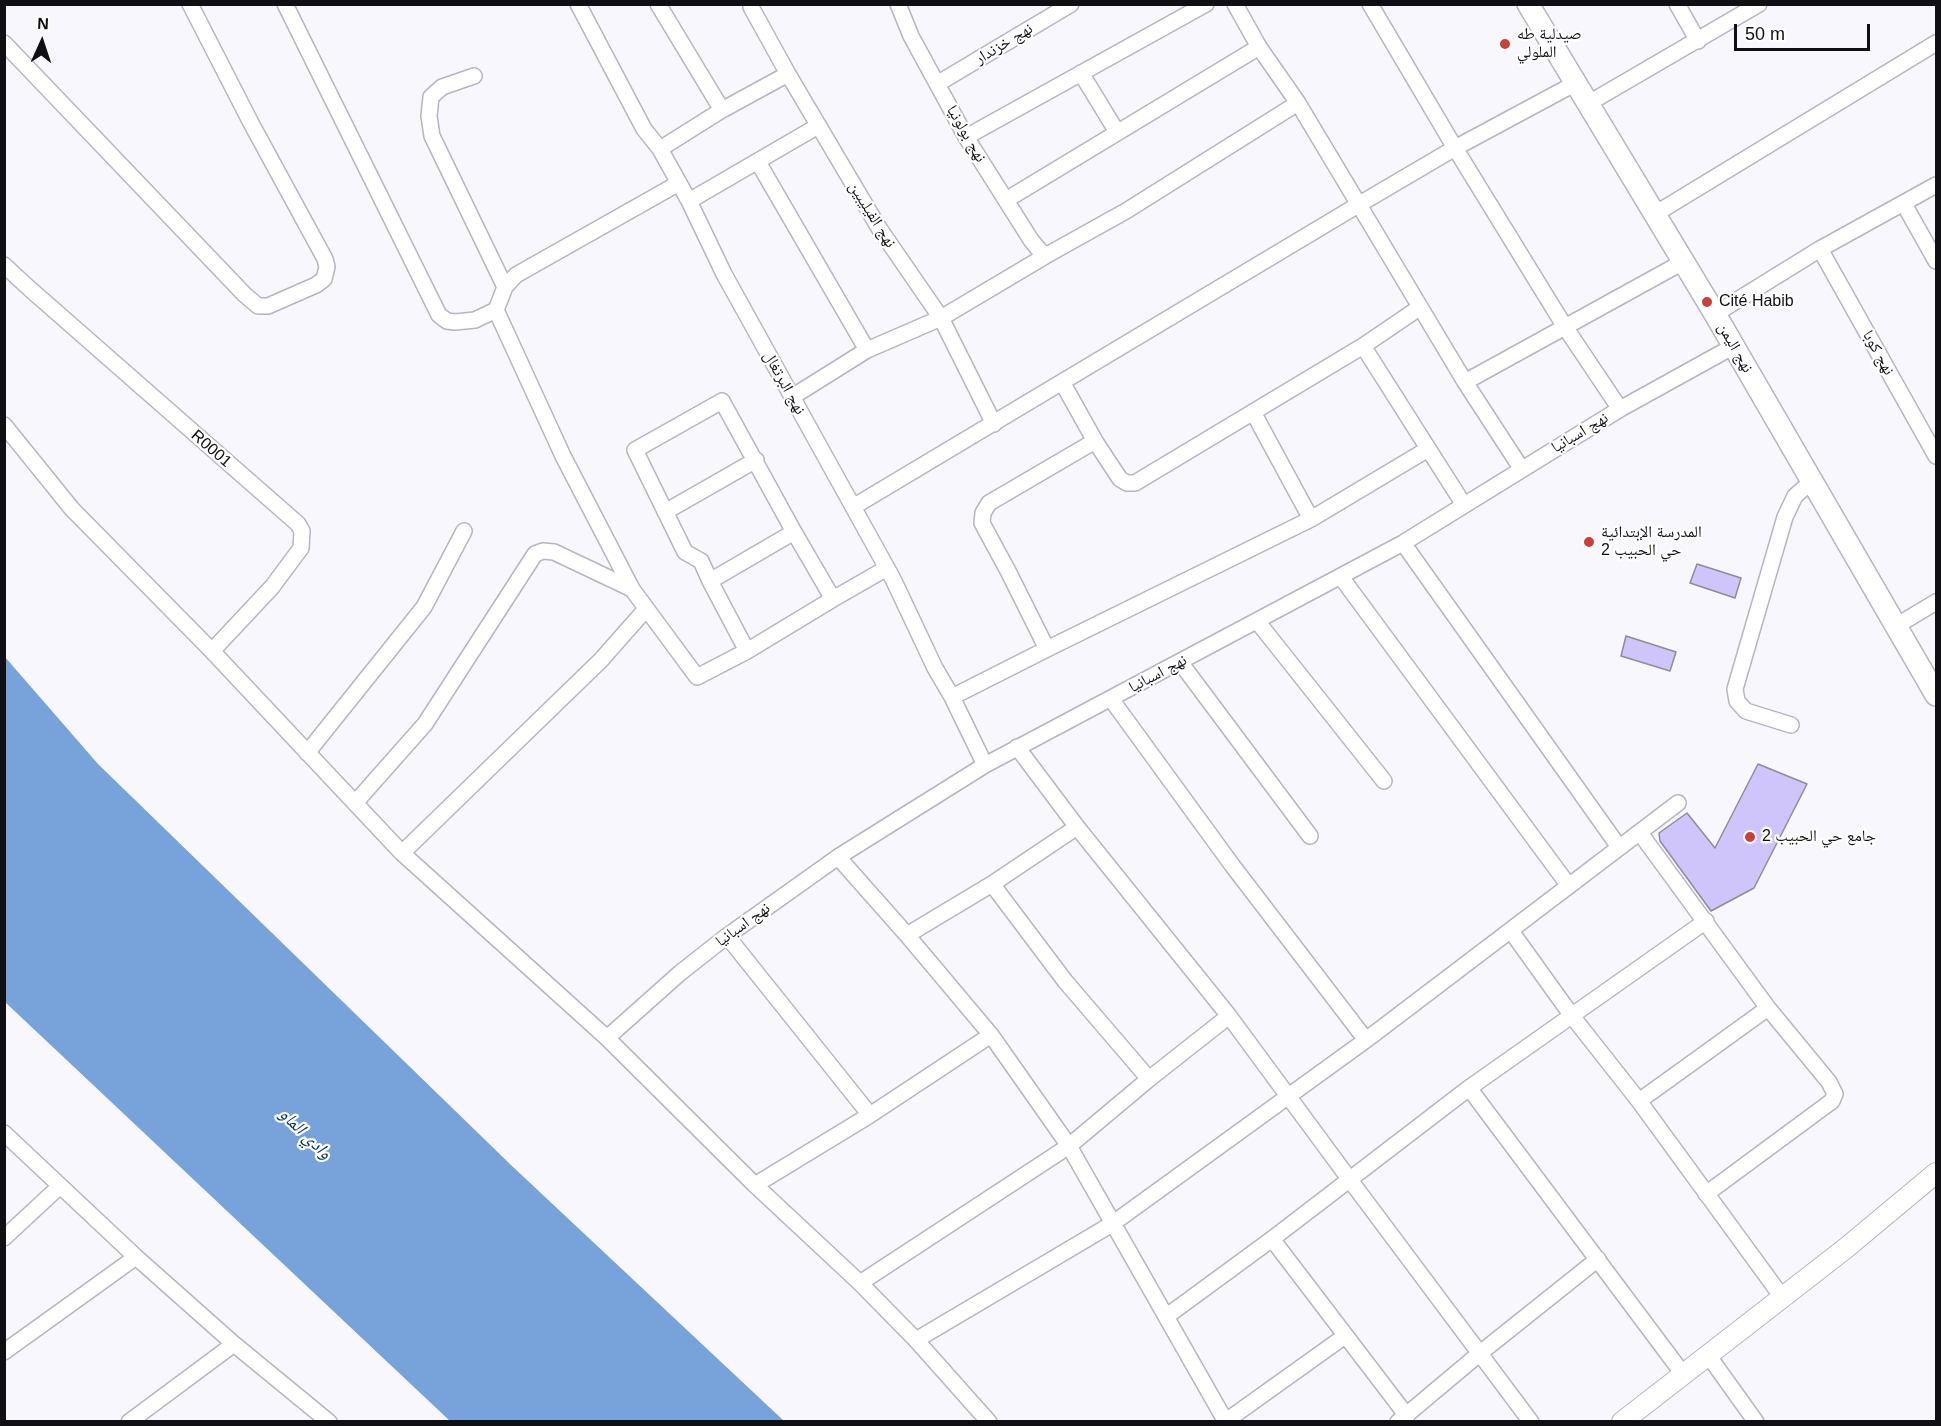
<!DOCTYPE html>
<meta charset="utf-8">
<style>
body{margin:0}
#map{position:relative;width:1941px;height:1426px;overflow:hidden;background:#f8f7fd;font-family:Arial,sans-serif}
canvas{display:block}
.frame{position:absolute;inset:0;border:6px solid #100f14;pointer-events:none}
.north{position:absolute;left:12px;top:12px;width:60px;height:60px;-webkit-text-stroke:4px #fff;paint-order:stroke;rotate:3deg;font-size:16px;font-weight:700;line-height:24px;text-align:center;color:#100f14}
.north::after{content:'';display:block;margin:auto;width:21px;height:27px;background:#100f14;clip-path:polygon(50% 0,100% 100%,50% 72%,0 100%)}
.scale{position:absolute;left:1734px;top:24px;width:136px;height:27px;box-sizing:border-box;border:3px solid #100f14;border-top:0;padding-left:8px;font-size:18px;line-height:21px;white-space:nowrap;color:#100f14;-webkit-text-stroke:4px #fff;paint-order:stroke}
</style>
<div id="map">
<canvas width="1941" height="1426"></canvas>
<div class="frame"></div>
<div class="north">N</div>
<div class="scale">50 m</div>
</div>
<script>
const g = document.querySelector('canvas').getContext('2d');
g.lineJoin = 'round';
function fill(path, color) { g.fillStyle = color; g.fill(path, 'evenodd'); }
const poly = rows => new Path2D(rows.map(r => 'M' + r).join(''));
function stroke(path, color, width, dash) { g.strokeStyle = color; g.lineWidth = width; g.lineCap = dash ? 'butt' : 'round'; g.setLineDash(dash || []); g.stroke(path); }
function label(font, color, halo, rows, align = 'center') {
  g.font = font + ' Arial,"Noto Naskh Arabic",sans-serif'; g.lineWidth = 4.5; g.setLineDash([]); g.textBaseline = 'middle'; g.strokeStyle = halo; g.fillStyle = color; for (const [text, x, y, turn = 0] of rows) {
    g.save(); g.translate(x, y); g.rotate((+turn || 0) * Math.PI / 180); g.textAlign = isNaN(turn) ? turn : align; if (halo) g.strokeText(text, 0, 0); g.fillText(text, 0, 0); g.restore();
  }
}
const water = poly([
 [5,657,98,764,512,1166,784,1421,450,1421,5,1002]
]);
const building = poly([
 [1697,564,1741,578,1735,598,1690,583,1697,564],
 [1626,636,1676,652,1670,671,1621,656,1626,636],
 [1758,764,1807,784,1754,888,1711,911,1660,841,1659,833,1687,813,1715,848,1758,764]
]);
const minor = poly([
 [285,4,439,315,447,321,455,322,475,320,496,310],
 [578,4,644,129,660,149,689,201,724,274,893,579,935,668,952,697,985,765],
 [658,4,722,110],
 [751,4,751,7,788,74,879,228,941,318,994,424],
 [898,4,911,36,966,137,1031,240,1040,251,1047,255],
 [1235,4,1259,47,1298,103,1465,382,1521,468],
 [1370,4,1455,148,1565,327,1620,409],
 [1677,4,1698,41],
 [4,43,245,295,258,306,268,306,316,285,324,279,327,267,325,259,251,123,190,4],
 [1081,73,1117,132],
 [474,76,442,87,431,97,429,116,432,136,505,287],
 [937,84,1071,4],
 [1589,103,1759,4],
 [966,137,1206,4],
 [660,149,722,110,788,74],
 [758,162,867,350],
 [679,183,516,275,505,287,496,310,563,456,632,589,697,677,747,651,710,581,794,532,833,599,747,651],
 [1006,200,1259,47],
 [689,201,818,126],
 [1904,204,1936,261],
 [1655,214,1936,43],
 [1820,249,1936,456],
 [4,265,30,289,298,524,302,531,301,548,272,587,212,651],
 [1715,314,1820,249,1936,185],
 [1363,346,1464,505],
 [1465,382,1683,262],
 [792,397,867,350,941,318,1047,255,1126,211,1298,103],
 [1253,412,1311,519],
 [4,425,72,509,212,651,402,853,607,1038,755,1185,860,1283,916,1340,989,1422],
 [1095,441,1120,479,1127,483,1135,483,1363,346,1419,308],
 [853,507,1358,205,1455,148,1576,83],
 [665,512,756,460],
 [1403,543,1619,847],
 [1341,577,1569,886],
 [710,581,701,561,685,552,635,450,722,401,794,532],
 [833,599,887,568],
 [1257,621,1384,781],
 [1896,626,1936,602],
 [1047,649,1311,519,1428,449],
 [1180,662,1310,836],
 [952,697,1047,649,1008,571,982,523,983,513,989,503,1095,441,1062,382],
 [1111,699,1232,865,1366,1040],
 [1791,725,1746,711,1737,701,1735,689,1785,517,1795,496,1812,481],
 [1017,747,1077,827,1229,1016,1350,1180,1531,1422],
 [307,753,424,607,464,531],
 [355,803,425,724,535,554,543,551,554,552,632,589],
 [1640,833,1768,1008,1829,1082,1835,1094,1832,1101,1706,1194],
 [402,853,601,660,646,609],
 [838,857,907,935,991,1035,1069,1146,1226,1422],
 [992,884,1065,981,1149,1079],
 [1511,931,1572,1016,1639,1101,1782,1297],
 [907,935,992,884,1077,827],
 [727,936,870,1115],
 [607,1038,680,973,727,936,838,857,985,765,1403,543,1620,409,1734,346],
 [1469,1088,1683,1374],
 [1639,1101,1768,1008],
 [4,1133,136,1257,234,1344,329,1422],
 [755,1185,870,1115,991,1035],
 [4,1238,60,1186],
 [1272,1239,1407,1416],
 [860,1283,1069,1146,1149,1079,1229,1016],
 [1167,1316,1272,1239,1469,1088,1706,921],
 [916,1340,1112,1224,1366,1040,1678,803],
 [4,1352,136,1257],
 [1708,1355,1756,1422],
 [1226,1421,1345,1336],
 [129,1422,234,1344],
 [1398,1422,1479,1354,1598,1259]
]);
const tertiary = poly([
 [1622,1422,1846,1248,1936,1173]
]);
const secondary = poly([
 [1528,4,1715,314,1936,695]
]);
const markers = [
 [1505,44,6,"#cc3e36"],
 [1707,302,6,"#cc3e36"],
 [1589,542,6,"#cc3e36"],
 [1750,837,6,"#cc3e36"]
];
const poiNames = [
 ["صيدلية طه",1517,35],
 ["الملولي",1517,53],
 ["Cité Habib",1719,302],
 ["المدرسة الإبتدائية",1601,533],
 ["حي الحبيب 2",1601,551],
 ["جامع حي الحبيب 2",1762,837]
];
const streetNames = [
 ["نهج خزندار",1004,44,-31],
 ["نهج بولونيا",966,134,60],
 ["نهج الفيليبين",872,215,58],
 ["نهج اليمن",1735,348,60],
 ["نهج كوبا",1878,353,61],
 ["نهج البرتغال",784,383,61],
 ["نهج اسبانيا",1580,433,-31],
 ["R0001",211,449,41],
 ["نهج اسبانيا",1158,674,-28],
 ["نهج اسبانيا",743,925,-36]
];
const waterNames = [
 ["وادي الماو",305,1134,44]
];
fill(water, '#77a3da');
fill(building, '#d0c5fb');
stroke(building, '#8e8b9a', 1.5);
stroke(minor, '#b7b4c4', 18);
stroke(tertiary, '#b7b4c4', 22);
stroke(secondary, '#b7b4c4', 24);
stroke(minor, '#fff', 15);
stroke(tertiary, '#fff', 20);
stroke(secondary, '#fff', 21);
for (const [x, y, r, color] of markers) { const dot = new Path2D(); dot.arc(x, y, r, 0, 2 * Math.PI); g.fillStyle = color; g.fill(dot); stroke(dot, '#fff', 2); }
label('16px', '#100f14', '#fff', poiNames, 'left');
label('16px', '#100f14', '#fff', streetNames);
label('italic 18px', '#0a386a', '#fff', waterNames);
</script>
